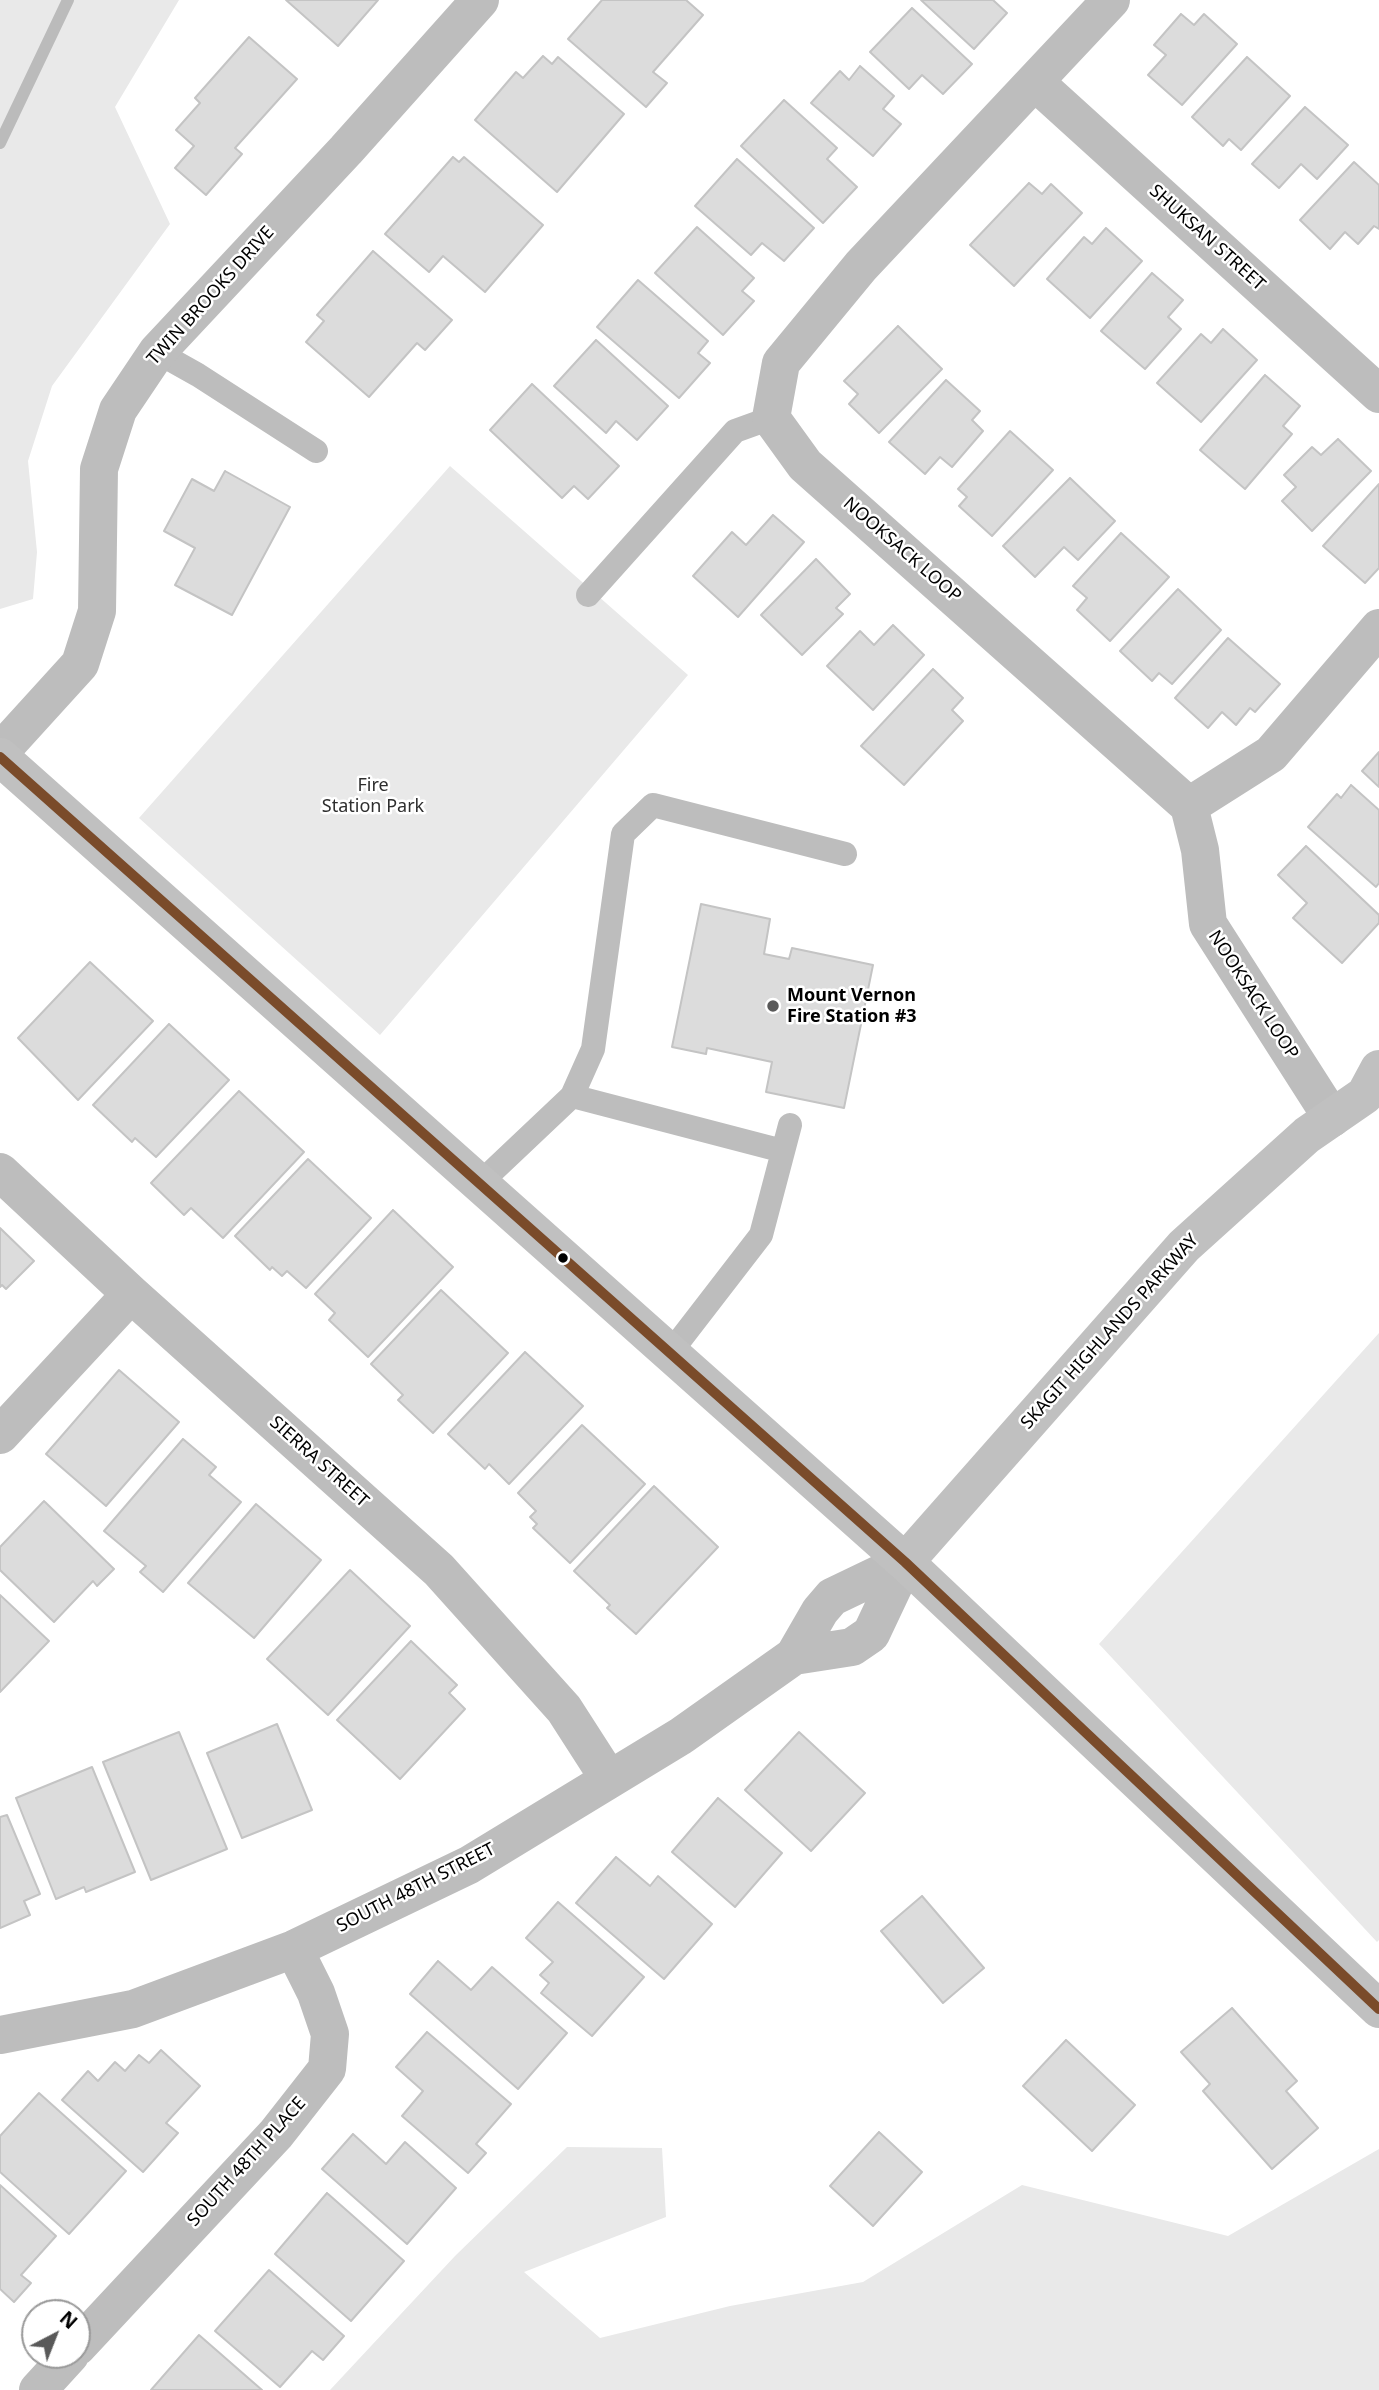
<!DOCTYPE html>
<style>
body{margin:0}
#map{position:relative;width:1379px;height:2390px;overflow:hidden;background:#fff;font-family:"Noto Sans",sans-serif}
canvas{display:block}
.north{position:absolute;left:21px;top:2299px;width:70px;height:70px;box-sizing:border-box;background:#fff;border:2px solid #999;border-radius:50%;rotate:42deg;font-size:19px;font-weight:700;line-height:28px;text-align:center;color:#000}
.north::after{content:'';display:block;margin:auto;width:24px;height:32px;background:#595959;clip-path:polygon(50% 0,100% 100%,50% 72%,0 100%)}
</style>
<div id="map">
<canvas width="1379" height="2390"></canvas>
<div class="north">N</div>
</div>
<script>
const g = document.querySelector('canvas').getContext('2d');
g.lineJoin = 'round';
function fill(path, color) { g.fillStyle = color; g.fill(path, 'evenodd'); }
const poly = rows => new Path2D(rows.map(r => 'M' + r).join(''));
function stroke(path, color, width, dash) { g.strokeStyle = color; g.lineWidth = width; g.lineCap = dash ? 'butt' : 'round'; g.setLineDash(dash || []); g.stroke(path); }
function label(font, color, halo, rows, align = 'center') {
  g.font = font + ' "Noto Sans",sans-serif'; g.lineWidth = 5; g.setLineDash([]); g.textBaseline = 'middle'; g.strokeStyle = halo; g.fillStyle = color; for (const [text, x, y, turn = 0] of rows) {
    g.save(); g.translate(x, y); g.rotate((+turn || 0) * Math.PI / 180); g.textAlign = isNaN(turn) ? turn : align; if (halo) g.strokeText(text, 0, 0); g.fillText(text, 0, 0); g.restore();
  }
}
const green = poly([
 [0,0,179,0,115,107,170,224,52,386,28,461,37,552,33,599,0,609],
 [450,466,688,675,380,1035,139,818],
 [1379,1333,1379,1940,1377,1942,1099,1644],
 [567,2147,662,2148,666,2217,524,2272,600,2338,730,2306,863,2282,1022,2185,1228,2236,1379,2149,1379,2390,330,2390,455,2256]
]);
const stream = poly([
 [0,143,68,0]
]);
const building = poly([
 [286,0,378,0,338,46,286,0],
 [602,0,686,0,703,15,653,72,667,83,646,107,568,39,602,0],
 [921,0,993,0,1007,13,974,49,921,0],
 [912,8,972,64,943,94,922,75,909,89,870,52,912,8],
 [1181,14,1194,25,1204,14,1237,44,1182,105,1148,75,1166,55,1154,45,1181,14],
 [249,37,297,79,235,148,242,154,206,195,175,168,194,146,176,130,200,103,195,98,249,37],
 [543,56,552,64,558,57,624,114,557,192,475,120,516,72,523,78,543,56],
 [1247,57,1290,96,1241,150,1229,139,1223,146,1192,117,1247,57],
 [860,66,894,96,883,109,901,124,873,156,811,103,840,71,849,80,860,66],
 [784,100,837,148,827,159,857,187,823,223,741,146,784,100],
 [1305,107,1348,145,1317,179,1301,164,1279,188,1252,164,1305,107],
 [453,157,459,162,464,157,543,225,485,292,443,256,429,272,385,234,453,157],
 [737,159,814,228,784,261,762,243,751,255,695,206,737,159],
 [1354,162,1379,185,1379,229,1374,226,1358,244,1345,232,1330,249,1300,220,1354,162],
 [1029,183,1042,194,1051,184,1082,213,1014,286,970,245,1029,183],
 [697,227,754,278,742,291,754,301,723,335,655,273,697,227],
 [1106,228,1142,261,1090,318,1047,279,1084,237,1092,244,1106,228],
 [373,251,452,320,425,350,417,343,369,397,306,342,324,321,317,315,373,251],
 [1152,273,1183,300,1168,317,1181,329,1145,369,1101,331,1152,273],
 [638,280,708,341,698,353,710,363,679,398,597,327,638,280],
 [898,326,942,369,879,433,849,404,858,394,844,381,898,326],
 [1223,329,1257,360,1201,422,1157,383,1201,334,1211,343,1223,329],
 [596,340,668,406,637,440,616,421,606,433,554,386,596,340],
 [1265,375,1300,406,1283,426,1292,434,1245,489,1200,450,1265,375],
 [946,380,980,411,972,420,983,431,952,467,940,457,925,474,889,442,946,380],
 [532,384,619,466,588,499,574,486,562,498,490,430,532,384],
 [1010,431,1053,470,992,536,959,506,967,497,958,489,1010,431],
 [1338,439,1371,471,1312,531,1282,501,1296,487,1284,475,1312,447,1321,455,1338,439],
 [225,471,290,507,232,615,175,585,195,548,164,531,192,479,214,491,225,471],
 [1070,478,1115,521,1078,560,1064,547,1035,577,1003,546,1070,478],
 [1379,484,1379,568,1365,583,1323,546,1379,484],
 [773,515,804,542,738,617,693,576,732,532,746,545,773,515],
 [1121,533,1169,577,1110,641,1077,610,1087,598,1073,586,1121,533],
 [816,559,850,594,836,608,843,614,802,655,761,615,816,559],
 [1178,589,1221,630,1172,684,1159,673,1152,681,1120,651,1178,589],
 [893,625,924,655,873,710,827,666,860,631,874,645,893,625],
 [1228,638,1280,684,1255,712,1250,708,1236,725,1222,712,1208,728,1175,698,1228,638],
 [933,669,963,698,952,710,963,721,904,785,861,746,933,669],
 [1379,752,1379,787,1362,771,1379,752],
 [1351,785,1379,810,1379,883,1376,887,1308,827,1337,794,1341,798,1351,785],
 [1306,846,1379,915,1379,923,1342,963,1293,918,1307,903,1278,875,1306,846],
 [701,904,770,919,764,954,789,959,792,948,873,965,844,1108,766,1092,772,1062,707,1048,706,1054,672,1047,701,904],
 [90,962,153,1021,78,1100,18,1038,90,962],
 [169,1024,229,1080,156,1157,135,1138,132,1142,93,1105,169,1024],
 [239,1091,304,1152,223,1238,191,1208,184,1215,151,1183,239,1091],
 [308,1159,371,1218,306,1288,287,1271,282,1276,272,1267,270,1270,235,1236,308,1159],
 [393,1210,453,1267,368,1357,329,1320,335,1313,315,1294,393,1210],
 [0,1228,34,1261,6,1289,2,1285,0,1287,0,1228],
 [441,1290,508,1353,433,1433,398,1400,403,1395,371,1364,441,1290],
 [525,1352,583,1406,509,1484,489,1464,485,1469,448,1434,525,1352],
 [119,1370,179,1422,106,1506,46,1454,119,1370],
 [582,1425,645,1484,570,1563,533,1528,537,1524,530,1517,536,1511,518,1493,582,1425],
 [183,1439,216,1467,209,1475,241,1502,163,1592,140,1572,146,1566,104,1531,183,1439],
 [654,1486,718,1547,636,1634,607,1608,610,1605,574,1571,654,1486],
 [44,1501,114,1569,97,1586,93,1581,54,1622,0,1570,0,1547,44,1501],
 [256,1504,321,1560,254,1638,188,1583,256,1504],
 [350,1570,410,1626,328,1715,267,1659,350,1570],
 [0,1595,49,1641,0,1692,0,1595],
 [411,1641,457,1685,449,1693,465,1709,400,1779,337,1720,411,1641],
 [277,1724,312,1810,242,1838,207,1753,277,1724],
 [179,1732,227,1849,151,1880,103,1762,179,1732],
 [799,1732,865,1793,811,1851,745,1790,799,1732],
 [92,1767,135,1872,86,1892,84,1887,56,1899,16,1798,92,1767],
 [718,1798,782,1853,735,1907,672,1852,718,1798],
 [7,1815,40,1894,24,1901,30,1915,0,1928,0,1817,7,1815],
 [616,1857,650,1886,658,1876,712,1924,664,1979,576,1903,616,1857],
 [922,1896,984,1968,943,2003,881,1931,922,1896],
 [558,1902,644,1977,592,2036,541,1993,549,1983,540,1975,553,1962,526,1938,558,1902],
 [438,1961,471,1990,492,1967,567,2033,518,2089,410,1994,438,1961],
 [1232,2008,1297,2081,1286,2091,1318,2128,1272,2169,1203,2091,1210,2084,1181,2052,1232,2008],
 [427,2032,511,2104,476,2144,486,2153,468,2173,402,2116,423,2091,396,2067,427,2032],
 [1066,2040,1135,2105,1092,2151,1023,2086,1066,2040],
 [161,2050,200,2086,166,2123,178,2133,143,2172,62,2100,88,2071,98,2081,115,2062,125,2071,139,2055,149,2063,161,2050],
 [39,2093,126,2171,69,2234,0,2172,0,2136,39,2093],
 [879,2132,922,2172,873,2226,830,2186,879,2132],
 [353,2134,386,2164,405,2142,456,2188,407,2244,322,2169,353,2134],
 [0,2185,56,2236,21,2275,31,2283,14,2302,0,2289,0,2185],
 [327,2193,404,2261,351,2321,275,2254,327,2193],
 [269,2270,344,2336,323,2360,312,2351,280,2387,215,2331,269,2270],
 [199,2335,262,2390,151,2390,199,2335]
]);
const lane = poly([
 [157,352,198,375,316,451],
 [588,595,735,431,771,418],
 [572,1096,783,1151],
 [480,1183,572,1096,593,1049,623,834,653,805,845,854],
 [670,1353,761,1235,790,1125]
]);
const street = poly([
 [1111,0,861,266,781,363,771,418,805,465,1189,806,1200,850,1208,924,1332,1118],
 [1035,82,1379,394],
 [0,752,80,664,97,611,99,469,118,410,157,352,346,150,480,0],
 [1189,806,1271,754,1379,628],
 [0,1172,131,1294,439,1570,564,1709,609,1779],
 [0,1435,131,1294],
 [794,1656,852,1647,871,1634,905,1562],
 [0,2035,133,2009,294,1949,469,1865,681,1736,794,1656,820,1611,832,1597,905,1562],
 [77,2347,276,2134,327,2069,330,2034,316,1993,294,1949],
 [38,2390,70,2355]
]);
const secondary = poly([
 [0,757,905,1562,1379,2009],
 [905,1562,1184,1246,1307,1135,1365,1095,1379,1069]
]);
const bus1 = poly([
 [0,757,905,1562,1379,2009]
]);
const markers = [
 [773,1006,7,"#595959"],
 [563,1258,6,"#000"]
];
const streetNames = [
 ["SHUKSAN STREET",1207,238,42],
 ["TWIN BROOKS DRIVE",211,296,-48],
 ["NOOKSACK LOOP",902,550,41],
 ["NOOKSACK LOOP",1253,995,57],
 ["SKAGIT HIGHLANDS PARKWAY",1110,1332,-48],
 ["SIERRA STREET",319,1462,42],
 ["SOUTH 48TH STREET",416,1888,-27],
 ["SOUTH 48TH PLACE",247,2162,-48]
];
const parkNames = [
 ["Fire",373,786],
 ["Station Park",373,807]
];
const poiNames = [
 ["Mount Vernon",787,996],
 ["Fire Station #3",787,1017]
];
fill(green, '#e9e9e9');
stroke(stream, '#bbb', 12);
fill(building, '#dcdcdc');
stroke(building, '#c4c4c4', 2);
stroke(lane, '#bdbdbd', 24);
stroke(street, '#bdbdbd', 38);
stroke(secondary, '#c0c0c0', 38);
stroke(bus1, '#7a4b2a', 10);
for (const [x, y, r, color] of markers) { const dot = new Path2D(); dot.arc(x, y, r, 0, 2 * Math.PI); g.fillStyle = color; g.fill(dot); stroke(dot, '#fff', 2.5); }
label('18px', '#000', '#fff', streetNames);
label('18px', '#2e2e2e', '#fff', parkNames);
label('bold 18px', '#000', '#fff', poiNames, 'left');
</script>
